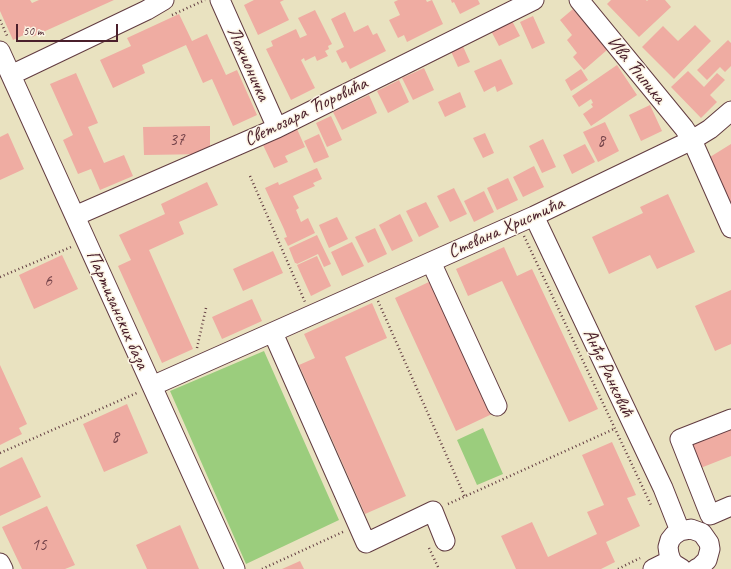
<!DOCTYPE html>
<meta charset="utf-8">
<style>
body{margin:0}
#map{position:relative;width:731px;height:569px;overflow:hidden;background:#e9e2c0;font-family:Caveat,sans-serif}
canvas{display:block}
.scale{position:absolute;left:16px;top:24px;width:102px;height:18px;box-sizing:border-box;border:2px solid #4a1f2b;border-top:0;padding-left:5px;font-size:12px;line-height:14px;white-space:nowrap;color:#4a1f2b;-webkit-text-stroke:3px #fcf5e5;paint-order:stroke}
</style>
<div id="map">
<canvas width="731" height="569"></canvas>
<div class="scale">50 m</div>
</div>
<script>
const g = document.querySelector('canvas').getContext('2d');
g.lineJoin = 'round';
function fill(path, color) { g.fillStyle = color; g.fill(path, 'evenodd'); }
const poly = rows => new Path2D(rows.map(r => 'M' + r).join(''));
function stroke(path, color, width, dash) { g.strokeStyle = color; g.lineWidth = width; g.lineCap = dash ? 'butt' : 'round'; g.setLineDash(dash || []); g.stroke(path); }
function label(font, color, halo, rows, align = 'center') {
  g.font = font + ' Caveat,sans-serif'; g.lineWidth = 3; g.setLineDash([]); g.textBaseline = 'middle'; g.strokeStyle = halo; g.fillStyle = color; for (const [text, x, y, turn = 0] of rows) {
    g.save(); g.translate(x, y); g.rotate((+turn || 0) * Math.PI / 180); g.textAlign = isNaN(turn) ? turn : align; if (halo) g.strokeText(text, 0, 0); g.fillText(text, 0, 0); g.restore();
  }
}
const green = poly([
 [264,351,339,520,246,564,170,391],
 [483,428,503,474,477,485,457,440]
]);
const building = poly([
 [0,0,30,0,32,3,39,0,114,0,32,37,30,32,13,40,0,11],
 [254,0,284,0,280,2,289,20,258,35,244,5],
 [398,0,426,0,427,2,432,0,443,24,407,42,404,35,398,38,389,20,400,15,394,2],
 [451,0,478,0,480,4,460,14,454,2,452,3],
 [611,0,646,0,647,1,648,0,665,0,671,7,639,37,607,4],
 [573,9,607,50,584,70,573,57,577,53,567,40,572,35,560,20],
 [315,10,332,44,328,46,329,49,325,51,328,56,317,61,315,56,305,61,304,58,301,60,315,88,291,100,266,49,273,46,271,41,296,29,300,38,307,35,298,18],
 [345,12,354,32,368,25,373,35,377,33,386,51,350,69,346,61,342,63,336,51,344,47,331,19],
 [179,14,192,41,207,34,226,75,237,70,257,115,233,126,212,79,203,83,186,45,142,65,145,73,113,88,100,60,131,46,127,38],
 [533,16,545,43,532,49,520,22],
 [511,19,520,36,499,46,490,29],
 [695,25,711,41,674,79,642,47,663,26,678,41],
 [728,40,731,43,731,66,725,72,720,67,707,80,697,70],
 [461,42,470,62,458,67,449,47],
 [501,59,513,84,497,92,495,86,484,92,474,71],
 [617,65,637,95,591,126,583,114,593,107,591,104,593,103,591,99,579,107,572,96],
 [424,68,434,90,413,100,402,78],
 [581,69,588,80,571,91,565,80],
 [688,71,704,87,717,73,725,80,710,95,717,102,701,118,671,87],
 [76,73,98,123,88,127,104,163,124,155,133,176,100,190,91,169,78,174,63,140,73,135,50,84],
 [399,80,409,102,388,113,377,91],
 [460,92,466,107,445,117,438,102],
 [369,95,377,113,342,130,333,112],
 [650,105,662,131,641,141,629,115],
 [331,116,342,140,327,147,316,123],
 [605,122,619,151,598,162,583,132],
 [210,126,210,154,144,155,143,127],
 [297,129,305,147,285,156,288,162,274,168,263,145],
 [8,133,24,169,0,180,0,137],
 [485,133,494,153,483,158,473,138],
 [319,134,329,157,314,163,304,141],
 [543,139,556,167,542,173,529,146],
 [585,144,595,162,572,174,563,155],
 [731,144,731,205,710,157],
 [534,166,544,187,523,197,513,177],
 [317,168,322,179,313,183,315,186,293,196,299,208,296,210,301,222,308,218,315,233,288,246,284,238,287,237,284,229,265,188,278,182,279,185],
 [508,178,518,200,497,210,487,188],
 [207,182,218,205,179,222,184,234,149,250,193,349,162,363,118,266,131,260,119,235,165,214,161,204],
 [454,188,467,214,450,222,437,196],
 [484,191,494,212,474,222,464,201],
 [668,194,695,252,657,269,650,255,609,274,592,237,643,213,640,207],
 [426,202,439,227,419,237,406,211],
 [400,214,413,241,392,251,379,225],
 [337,217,348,239,329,248,319,225],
 [375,228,387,254,368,263,355,237],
 [317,235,331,264,324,267,318,254,297,264,296,263,295,263,289,248],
 [352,242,364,266,342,276,331,252],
 [504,247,517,276,532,269,598,409,569,422,502,281,468,296,456,269],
 [273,251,283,273,243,291,233,269],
 [62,255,78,289,34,309,19,275],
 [317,256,331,286,311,296,297,265],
 [431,281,492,414,456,431,395,298],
 [731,290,731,344,715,351,695,306],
 [252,299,262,321,222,339,212,317],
 [372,303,387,338,345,357,406,496,365,514,299,365,315,358,304,334],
 [0,365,27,424,19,428,22,434,0,445],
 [127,404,148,453,104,472,83,424],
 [731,424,731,456,698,469,687,441],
 [612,442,636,495,627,498,640,526,606,542,615,562,601,569,516,569,501,536,532,522,548,557,597,534,587,512,604,505,582,455],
 [22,457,41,497,0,516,0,468],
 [47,506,75,565,65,569,22,569,2,527],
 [180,525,199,569,147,569,136,545],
 [300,561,304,569,282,569]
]);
const path = poly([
 [172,15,205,0],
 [0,20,8,38],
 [250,176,305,302],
 [524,236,651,505],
 [0,277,71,247],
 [378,301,465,497],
 [197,348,206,308],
 [0,453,139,392],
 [448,504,614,429],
 [429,548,439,569],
 [262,569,345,531],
 [618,569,640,558]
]);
const minor = poly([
 [220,0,277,128],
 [579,0,684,128,692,140,731,228],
 [0,51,235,569],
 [11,75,147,10,164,0],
 [75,216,277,128,534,0],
 [534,216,663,488,680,531],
 [431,262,497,406],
 [273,333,366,543,433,511,445,541],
 [152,386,534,216,692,140,710,129,731,111],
 [731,419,680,439,710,515,731,506],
 [0,563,3,569],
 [653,569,671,560],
 [682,569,674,564,671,560,669,554,668,547,670,540,674,535,680,531,691,529,702,533,709,543,710,549,707,560,700,567,696,569]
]);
const numberNames = [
 ["37",177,141],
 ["8",601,142],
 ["6",48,282],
 ["8",115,438],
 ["15",39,546]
];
const streetNames = [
 ["Ложионичка",248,64,66],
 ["Ива Ћипика",636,70,51],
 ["Светозара Ћоровића",306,112,-26],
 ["Стевана Христића",506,228,-24],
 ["Партизанских база",117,310,66],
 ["Анђе Ранковић",608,373,65]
];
fill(green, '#9bcd7d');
fill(building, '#efaca2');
stroke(minor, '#623c41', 21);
stroke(path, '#623c41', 2.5, [1, 3]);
stroke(minor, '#fff', 19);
label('17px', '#734249', null, numberNames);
label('19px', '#4a1f2b', '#fcf5e5', streetNames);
</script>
